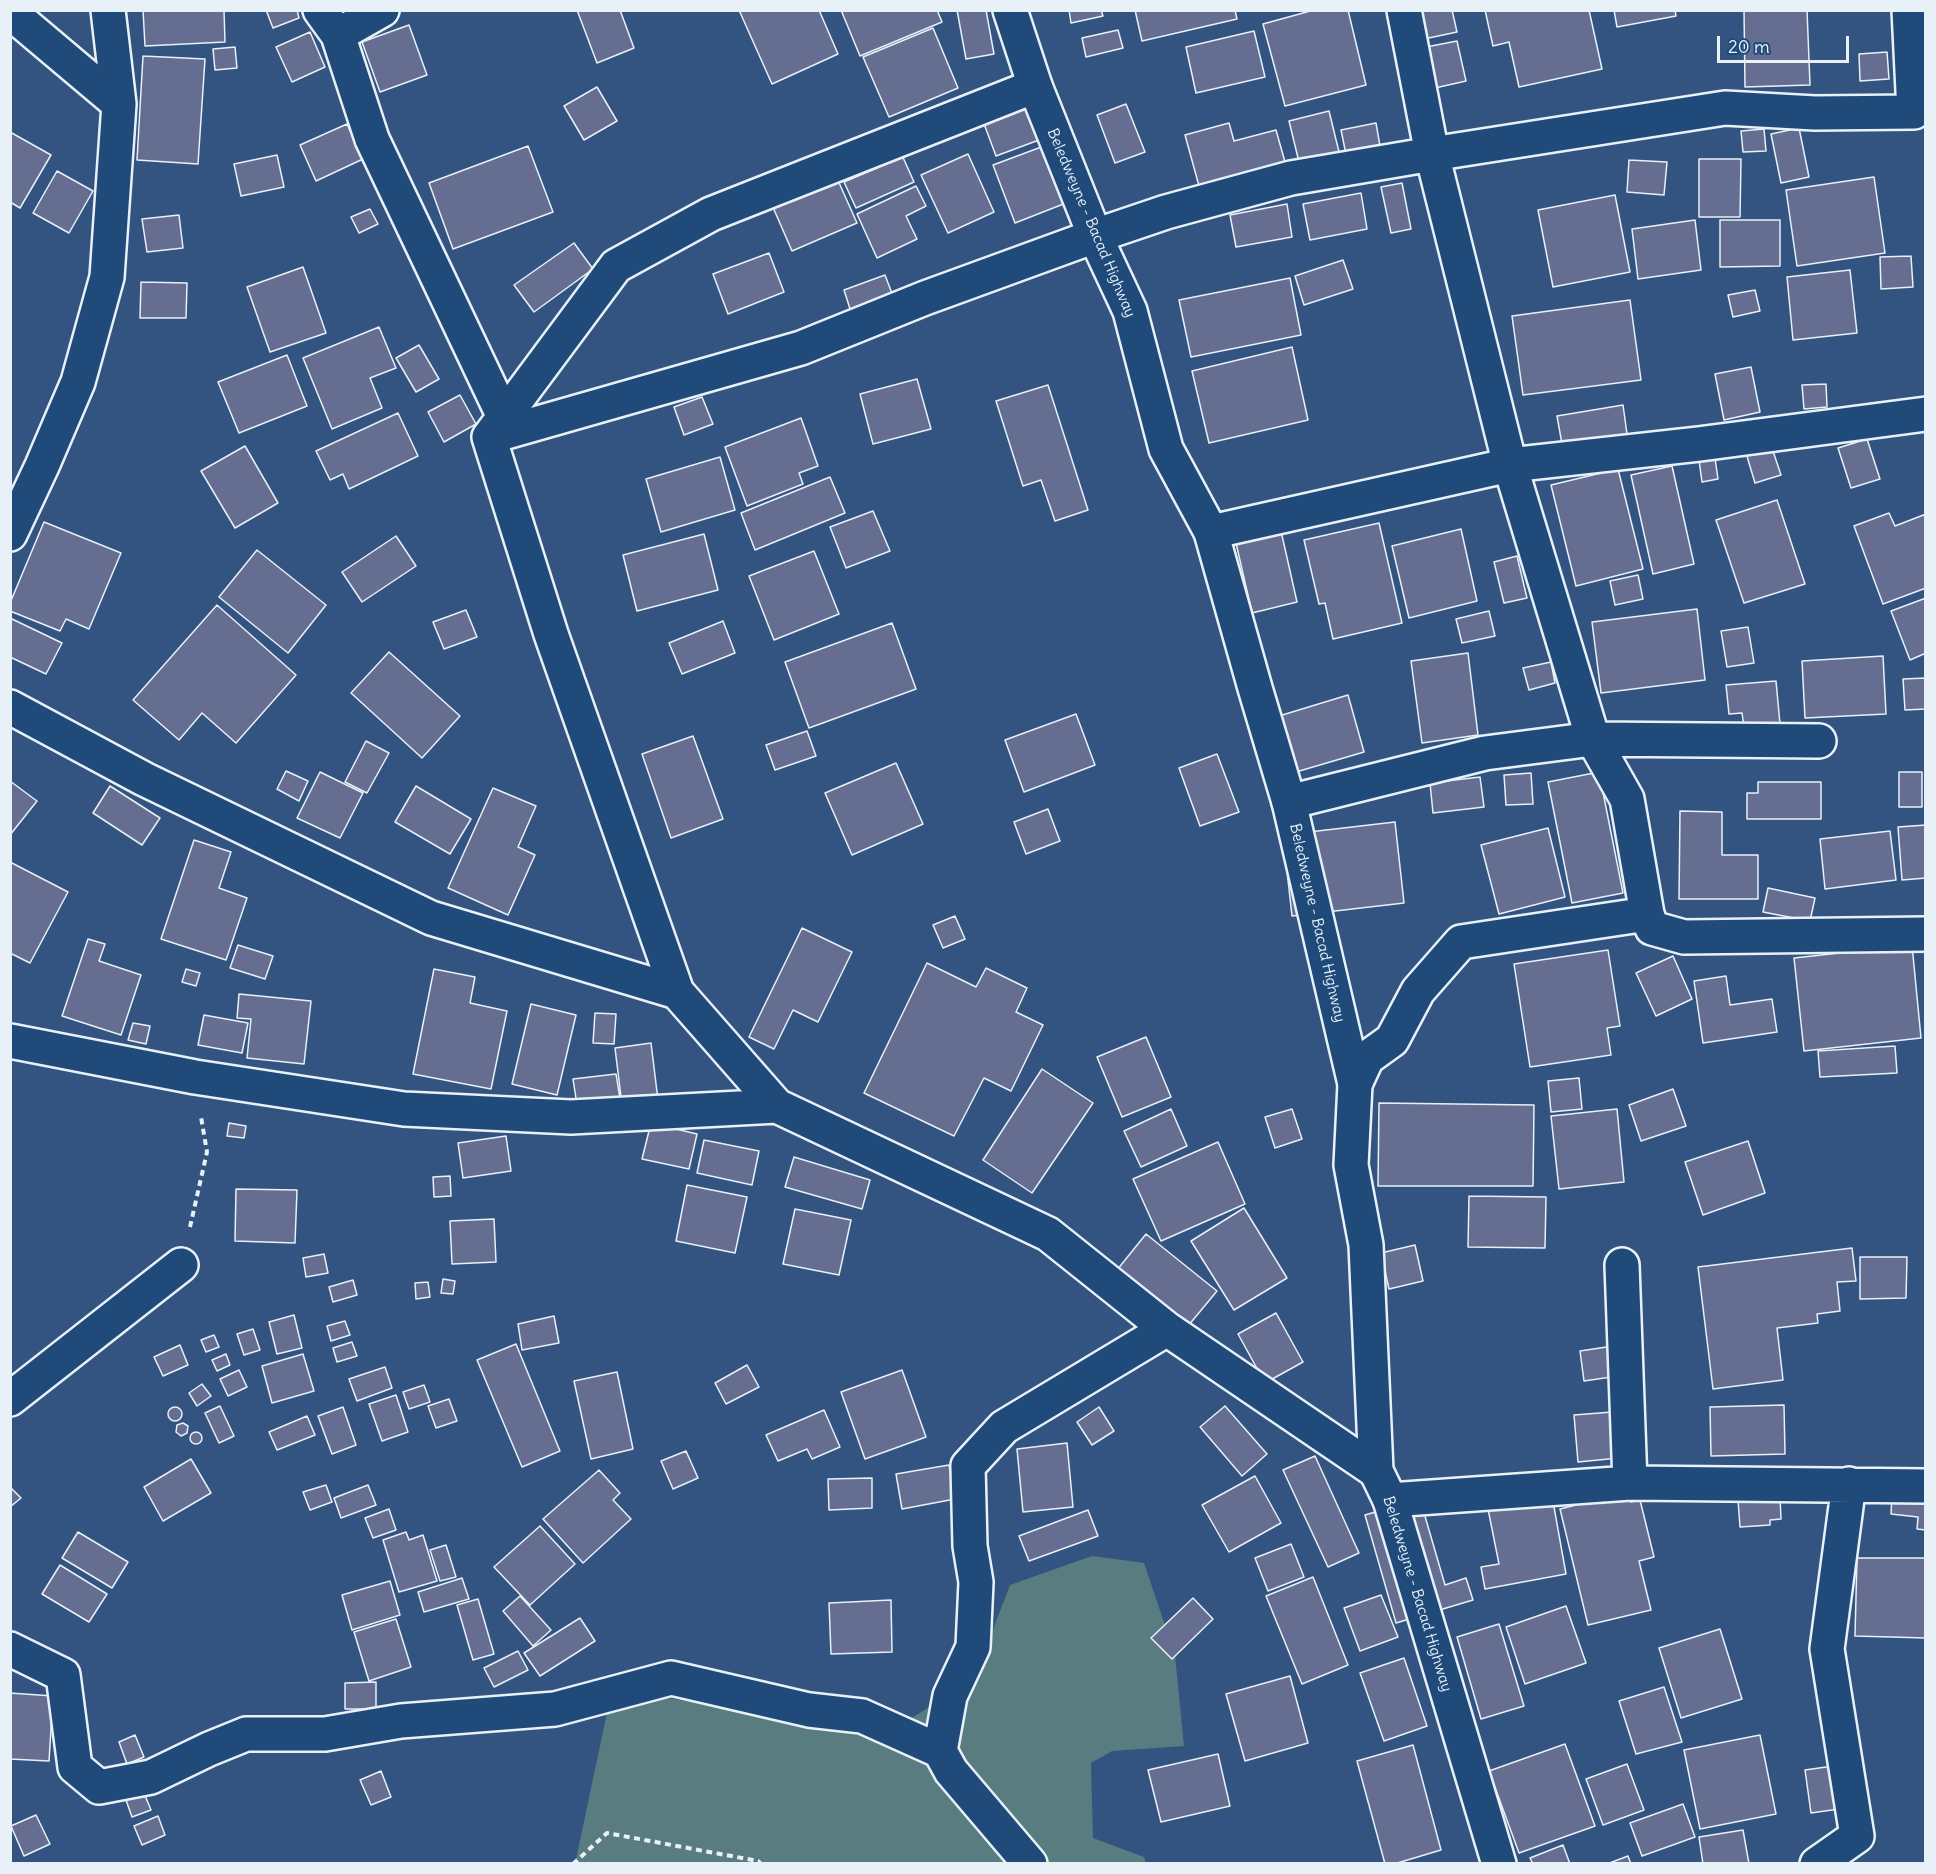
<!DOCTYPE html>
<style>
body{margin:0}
#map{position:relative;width:1936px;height:1874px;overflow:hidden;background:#335480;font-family:Delius,sans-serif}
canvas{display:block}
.frame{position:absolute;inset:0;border:12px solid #e8f1f8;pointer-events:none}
.scale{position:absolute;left:1717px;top:36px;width:132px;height:27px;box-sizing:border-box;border:3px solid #e8f1f8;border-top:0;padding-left:8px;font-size:18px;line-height:21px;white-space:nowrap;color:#e8f1f8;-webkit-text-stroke:4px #1f4a7a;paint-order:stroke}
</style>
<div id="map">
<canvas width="1936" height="1874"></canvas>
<div class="frame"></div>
<div class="scale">20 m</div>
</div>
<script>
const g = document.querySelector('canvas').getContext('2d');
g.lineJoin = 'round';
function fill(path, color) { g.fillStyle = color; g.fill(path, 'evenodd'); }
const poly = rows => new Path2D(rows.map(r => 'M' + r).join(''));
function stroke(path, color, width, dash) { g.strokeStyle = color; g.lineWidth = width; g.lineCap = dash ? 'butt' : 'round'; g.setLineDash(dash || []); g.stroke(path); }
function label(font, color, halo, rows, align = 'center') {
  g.font = font + ' Delius,sans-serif'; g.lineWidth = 6; g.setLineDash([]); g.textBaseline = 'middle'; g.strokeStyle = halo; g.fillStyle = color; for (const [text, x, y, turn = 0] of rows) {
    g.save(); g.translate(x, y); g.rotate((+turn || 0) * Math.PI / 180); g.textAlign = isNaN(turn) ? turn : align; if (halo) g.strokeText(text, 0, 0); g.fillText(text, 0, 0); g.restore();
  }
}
const green = poly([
 [1092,1556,1144,1563,1175,1655,1184,1746,1112,1751,1091,1763,1093,1838,1144,1857,1146,1863,575,1864,612,1689,886,1734,974,1679,1010,1585]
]);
const building = poly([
 [143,10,224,10,225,42,145,46,143,10],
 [266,10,297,10,299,18,273,28,266,10],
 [577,10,620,10,634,48,597,63,577,10],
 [739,10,819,10,838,54,772,84,739,10],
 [841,10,937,10,942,22,860,56,841,10],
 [957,10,986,10,994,54,966,59,957,10],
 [1069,10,1101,10,1103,16,1071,23,1069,10],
 [1135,10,1235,10,1237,19,1142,41,1135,10],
 [1314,10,1348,10,1366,85,1285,106,1263,24,1314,10],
 [1418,10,1452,10,1457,32,1424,39,1418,10],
 [1485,10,1589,10,1602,69,1519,87,1509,42,1493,46,1485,10],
 [1614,10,1675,10,1676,16,1617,27,1614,10],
 [1744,10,1807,10,1810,85,1745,87,1744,10],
 [409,25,427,75,380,92,362,42,409,25],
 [933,28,958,88,889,117,863,57,933,28],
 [1118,30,1123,48,1086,57,1082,38,1118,30],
 [1254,31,1265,77,1196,93,1186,47,1254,31],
 [310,32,325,67,292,82,276,47,310,32],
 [1457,41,1466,81,1435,88,1426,47,1457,41],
 [235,47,237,68,215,70,213,49,235,47],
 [1887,52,1889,79,1860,81,1859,54,1887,52],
 [143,56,205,59,198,164,137,160,143,56],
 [597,87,617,121,584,140,564,106,597,87],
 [1024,97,1039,140,996,156,980,113,1024,97],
 [1126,104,1145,152,1115,163,1097,115,1126,104],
 [1329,111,1340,156,1300,166,1289,121,1329,111],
 [1229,123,1234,141,1276,130,1285,162,1199,186,1185,135,1229,123],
 [1376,123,1381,152,1347,159,1341,130,1376,123],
 [347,124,363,159,316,181,300,145,347,124],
 [1799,128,1809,177,1781,183,1771,134,1799,128],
 [1764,129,1766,151,1743,152,1741,131,1764,129],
 [10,132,51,155,20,208,10,202,10,132],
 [897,144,914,182,856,208,844,182,879,167,874,155,897,144],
 [528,146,553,212,453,249,429,183,528,146],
 [1044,146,1066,203,1015,223,993,165,1044,146],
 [968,154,994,212,948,233,921,175,968,154],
 [277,155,284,187,241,196,234,164,277,155],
 [1699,159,1741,159,1740,217,1699,217,1699,159],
 [1629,160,1667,162,1664,195,1627,192,1629,160],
 [57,171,93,191,69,233,33,213,57,171],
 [836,176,857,223,792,251,772,205,836,176],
 [1874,177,1885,253,1797,266,1786,190,1874,177],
 [1402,183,1411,229,1391,233,1381,187,1402,183],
 [916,186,926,206,906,216,917,239,877,258,857,214,916,186],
 [1361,193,1367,229,1310,240,1303,204,1361,193],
 [1615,195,1630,272,1553,287,1538,210,1615,195],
 [1287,204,1292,237,1236,247,1230,215,1287,204],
 [370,209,378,224,359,233,351,217,370,209],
 [179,215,183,248,147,252,142,219,179,215],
 [1695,220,1701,270,1638,279,1632,229,1695,220],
 [1720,220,1780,220,1780,266,1720,267,1720,220],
 [574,243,593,269,534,312,514,285,574,243],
 [769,253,784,292,728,314,713,274,769,253],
 [1911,256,1913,287,1881,289,1880,257,1911,256],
 [1343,260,1353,289,1304,305,1295,276,1343,260],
 [303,267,326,333,270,352,247,287,303,267],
 [1850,270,1857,333,1793,340,1787,277,1850,270],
 [885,275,893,296,851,312,844,290,885,275],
 [1290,278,1301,335,1191,357,1179,300,1290,278],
 [141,282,187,283,186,318,140,318,141,282],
 [1755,290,1760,311,1733,317,1728,295,1755,290],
 [1630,300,1641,380,1523,395,1512,316,1630,300],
 [379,327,396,368,370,378,382,408,332,429,303,358,379,327],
 [419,345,439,379,416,392,396,358,419,345],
 [1292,347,1308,420,1209,443,1192,371,1292,347],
 [287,355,307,406,239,433,218,382,287,355],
 [1751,367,1760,412,1724,420,1715,374,1751,367],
 [917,379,931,429,873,444,860,394,917,379],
 [1826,384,1827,407,1804,409,1802,385,1826,384],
 [1048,385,1088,510,1055,521,1041,480,1023,486,996,401,1048,385],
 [460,395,476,424,444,442,428,412,460,395],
 [702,397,713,424,684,435,674,407,702,397],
 [1623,405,1627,434,1562,444,1557,416,1623,405],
 [398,413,418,456,349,489,343,474,330,480,316,451,398,413],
 [801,418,818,466,799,473,803,484,747,506,725,447,801,418],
 [1867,439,1880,479,1851,488,1838,448,1867,439],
 [1771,445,1781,475,1755,483,1746,453,1771,445],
 [245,446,278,503,235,528,201,471,245,446],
 [720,457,735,510,661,532,646,479,720,457],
 [1715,458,1718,479,1702,482,1699,460,1715,458],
 [1672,466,1694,564,1653,574,1631,475,1672,466],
 [1618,469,1643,569,1576,586,1551,485,1618,469],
 [830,477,845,513,755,550,741,513,830,477],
 [1777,500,1805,584,1744,603,1716,520,1777,500],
 [873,511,890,551,846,568,830,527,873,511],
 [1889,513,1895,526,1926,514,1926,588,1883,604,1854,526,1889,513],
 [44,522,121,553,89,629,66,619,60,631,10,611,10,603,44,522],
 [1379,523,1402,623,1333,639,1325,603,1319,604,1304,540,1379,523],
 [1461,529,1477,601,1409,618,1392,546,1461,529],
 [1281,531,1297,602,1252,613,1236,543,1281,531],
 [704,534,718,590,637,611,623,555,704,534],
 [396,536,416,566,362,602,342,572,396,536],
 [257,550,326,605,288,653,219,597,257,550],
 [814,551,839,614,774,640,749,576,814,551],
 [1517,556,1527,598,1504,603,1494,562,1517,556],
 [1638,575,1643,599,1615,605,1610,581,1638,575],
 [1926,598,1926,653,1910,660,1891,611,1926,598],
 [217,605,296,675,236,743,202,713,179,740,133,700,217,605],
 [1697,609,1705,680,1601,693,1592,622,1697,609],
 [466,610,477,637,444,649,433,622,466,610],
 [1489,611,1495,636,1462,643,1456,619,1489,611],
 [10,618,62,643,46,674,10,657,10,618],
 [723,621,735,653,682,674,669,643,723,621],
 [892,623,916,689,809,728,785,662,892,623],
 [1748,627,1754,663,1727,667,1721,631,1748,627],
 [389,652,460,716,422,758,351,693,389,652],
 [1468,653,1478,735,1422,743,1411,661,1468,653],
 [1883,656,1886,714,1805,718,1802,661,1883,656],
 [1551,662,1555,683,1529,690,1523,668,1551,662],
 [1926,678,1926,709,1905,710,1903,679,1926,678],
 [1776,681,1780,724,1744,727,1742,713,1729,714,1726,685,1776,681],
 [1348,695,1364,752,1296,772,1279,716,1348,695],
 [1076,714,1095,765,1024,792,1005,740,1076,714],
 [807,731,816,756,775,770,766,745,807,731],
 [693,736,723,819,671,838,642,754,693,736],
 [366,741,389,753,367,793,345,782,366,741],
 [1217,754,1239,812,1200,826,1179,768,1217,754],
 [896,763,923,824,852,855,825,793,896,763],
 [286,771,308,781,299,801,277,789,286,771],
 [320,772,363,793,340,838,297,818,320,772],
 [1599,772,1623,893,1572,903,1548,782,1599,772],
 [1899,772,1922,772,1922,807,1899,807,1899,772],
 [1531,773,1533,804,1506,805,1504,775,1531,773],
 [1480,777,1484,807,1433,813,1430,783,1480,777],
 [10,781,37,801,10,835,10,781],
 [1758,782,1821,782,1821,819,1747,819,1747,793,1758,793,1758,782],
 [110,786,160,818,142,845,93,813,110,786],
 [416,786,471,819,450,854,395,822,416,786],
 [493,788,536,806,518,847,535,855,508,915,448,888,493,788],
 [1048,809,1060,841,1026,854,1014,822,1048,809],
 [1680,811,1722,812,1722,855,1758,855,1758,899,1679,899,1680,811],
 [1395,822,1404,903,1292,916,1283,835,1395,822],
 [1926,825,1926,878,1902,880,1898,827,1926,825],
 [1548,828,1565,897,1499,914,1481,845,1548,828],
 [1890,831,1896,880,1825,889,1820,839,1890,831],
 [194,840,231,852,219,888,247,898,226,960,161,939,194,840],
 [10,862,68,892,30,963,10,953,10,862],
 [1768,888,1815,898,1810,921,1763,912,1768,888],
 [955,916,965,939,943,948,933,925,955,916],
 [802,928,852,952,818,1022,793,1010,774,1049,749,1037,802,928],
 [88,939,105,944,99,961,141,975,121,1035,62,1016,88,939],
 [238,945,273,956,265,979,230,968,238,945],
 [1912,945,1921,1038,1804,1051,1794,958,1912,945],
 [1608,950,1620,1026,1607,1028,1611,1055,1530,1067,1514,964,1608,950],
 [1673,956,1692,999,1656,1016,1636,973,1673,956],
 [927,963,976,987,986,968,1027,988,1016,1012,1043,1025,1011,1091,984,1078,954,1136,864,1093,927,963],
 [186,969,200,973,196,986,182,982,186,969],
 [434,969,475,977,470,1003,507,1011,491,1089,413,1074,434,969],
 [1726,976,1730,1005,1772,999,1777,1032,1703,1043,1694,981,1726,976],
 [239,994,311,1001,304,1064,247,1058,251,1019,237,1018,239,994],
 [531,1004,576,1015,557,1095,512,1084,531,1004],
 [595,1013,616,1014,614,1044,593,1043,595,1013],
 [204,1015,248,1023,242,1053,198,1045,204,1015],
 [133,1023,150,1026,146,1044,128,1040,133,1023],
 [1146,1037,1171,1097,1122,1117,1097,1057,1146,1037],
 [651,1043,658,1100,622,1105,615,1048,651,1043],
 [1895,1046,1897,1073,1820,1077,1818,1051,1895,1046],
 [1042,1069,1093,1103,1032,1193,983,1160,1042,1069],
 [616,1074,620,1099,577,1105,573,1079,616,1074],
 [1579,1078,1582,1109,1551,1112,1548,1081,1579,1078],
 [1673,1089,1686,1126,1641,1141,1629,1105,1673,1089],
 [1379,1103,1534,1105,1533,1186,1378,1186,1379,1103],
 [1171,1109,1187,1146,1141,1167,1124,1131,1171,1109],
 [1292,1109,1302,1139,1275,1148,1265,1117,1292,1109],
 [1617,1109,1624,1182,1559,1189,1551,1116,1617,1109],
 [229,1123,246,1126,244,1138,227,1136,229,1123],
 [651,1123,697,1134,689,1169,642,1159,651,1123],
 [506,1136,511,1171,463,1178,458,1143,506,1136],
 [704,1140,759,1151,752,1185,697,1173,704,1140],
 [1748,1141,1765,1193,1703,1215,1685,1162,1748,1141],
 [1218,1142,1245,1204,1161,1241,1133,1179,1218,1142],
 [794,1157,870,1180,862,1209,785,1187,794,1157],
 [450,1176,451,1196,434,1197,433,1177,450,1176],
 [687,1185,747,1197,735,1253,676,1241,687,1185],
 [236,1189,297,1190,295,1243,235,1241,236,1189],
 [1469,1196,1546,1197,1545,1248,1468,1247,1469,1196],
 [1244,1208,1287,1278,1234,1310,1191,1241,1244,1208],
 [795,1209,851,1220,839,1275,783,1264,795,1209],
 [494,1219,496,1262,452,1264,450,1221,494,1219],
 [1146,1234,1217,1291,1188,1326,1117,1270,1146,1234],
 [1415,1245,1423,1281,1389,1289,1381,1253,1415,1245],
 [1852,1248,1856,1281,1837,1282,1840,1311,1817,1314,1818,1323,1777,1328,1783,1380,1713,1389,1698,1267,1852,1248],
 [324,1254,328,1273,306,1277,303,1258,324,1254],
 [1860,1257,1907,1257,1906,1298,1860,1299,1860,1257],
 [443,1279,455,1281,453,1294,441,1293,443,1279],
 [353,1280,357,1295,333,1302,329,1287,353,1280],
 [428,1282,430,1297,416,1299,415,1283,428,1282],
 [1276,1313,1303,1362,1265,1383,1238,1334,1276,1313],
 [294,1315,302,1348,277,1354,269,1322,294,1315],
 [554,1316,559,1343,522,1350,518,1324,554,1316],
 [345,1321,350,1335,331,1341,327,1326,345,1321],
 [253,1329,260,1350,244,1355,237,1334,253,1329],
 [214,1335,219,1347,206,1352,201,1340,214,1335],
 [352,1342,357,1356,337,1362,333,1348,352,1342],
 [516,1344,560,1451,522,1467,477,1360,516,1344],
 [180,1345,188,1365,163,1376,154,1357,180,1345],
 [1613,1346,1618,1376,1584,1381,1580,1351,1613,1346],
 [226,1354,230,1365,217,1371,212,1360,226,1354],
 [303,1354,314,1391,272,1403,262,1366,303,1354],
 [747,1365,759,1387,726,1404,715,1383,747,1365],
 [385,1367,392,1388,357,1401,349,1379,385,1367],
 [239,1370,247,1387,228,1396,220,1379,239,1370],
 [902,1370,926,1437,865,1459,841,1392,902,1370],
 [617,1372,633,1449,591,1459,574,1381,617,1372],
 [202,1384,211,1396,197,1406,189,1393,202,1384],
 [424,1385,430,1402,409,1409,403,1392,424,1385],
 [396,1395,408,1432,382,1441,369,1404,396,1395],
 [449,1399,457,1421,436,1428,428,1406,449,1399],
 [1784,1405,1785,1454,1711,1456,1710,1407,1784,1405],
 [220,1406,234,1436,219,1443,205,1413,220,1406],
 [1225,1406,1267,1454,1242,1476,1200,1427,1225,1406],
 [343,1407,356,1445,332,1454,318,1416,343,1407],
 [1099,1407,1114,1431,1092,1445,1077,1422,1099,1407],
 '168 1414a7 7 0 1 1 14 0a7 7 0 1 1-14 0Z',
 [824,1410,840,1447,812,1459,807,1449,778,1461,766,1435,824,1410],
 [1625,1411,1629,1457,1578,1462,1574,1415,1625,1411],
 [307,1416,315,1435,277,1450,269,1432,307,1416],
 [183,1423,188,1426,187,1433,181,1436,176,1432,177,1425,183,1423],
 '190 1438a6 6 0 1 1 12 0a6 6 0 1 1-12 0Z',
 [1067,1443,1073,1507,1023,1512,1017,1449,1067,1443],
 [686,1451,698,1478,673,1489,661,1461,686,1451],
 [1315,1456,1359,1553,1328,1567,1283,1470,1315,1456],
 [191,1459,211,1493,163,1521,144,1487,191,1459],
 [949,1465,955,1499,902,1509,896,1474,949,1465],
 [599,1470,620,1493,613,1500,631,1519,583,1563,543,1519,599,1470],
 [1255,1476,1281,1523,1229,1552,1202,1505,1255,1476],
 [872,1478,872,1508,829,1510,828,1479,872,1478],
 [326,1485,332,1502,310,1510,303,1492,326,1485],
 [368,1485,376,1505,341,1518,334,1498,368,1485],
 [10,1487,21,1498,10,1507,10,1487],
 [1628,1492,1631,1502,1640,1500,1654,1557,1639,1561,1651,1610,1588,1625,1560,1509,1628,1492],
 [1892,1494,1926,1497,1926,1530,1917,1529,1918,1517,1891,1514,1892,1494],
 [1552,1496,1566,1574,1485,1589,1481,1567,1499,1564,1488,1509,1552,1496],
 [1780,1497,1781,1519,1770,1520,1770,1525,1740,1527,1738,1500,1780,1497],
 [1420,1499,1445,1585,1466,1578,1473,1600,1396,1623,1365,1515,1420,1499],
 [389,1509,396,1530,373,1538,365,1518,389,1509],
 [1088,1510,1098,1536,1029,1561,1019,1536,1088,1510],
 [540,1526,575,1564,530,1605,494,1567,540,1526],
 [78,1532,128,1562,112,1588,62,1558,78,1532],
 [406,1532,409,1540,423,1535,437,1581,399,1592,383,1540,406,1532],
 [1291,1544,1304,1577,1268,1591,1255,1558,1291,1544],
 [446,1545,456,1577,440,1581,430,1550,446,1545],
 [1857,1558,1926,1558,1926,1638,1855,1636,1857,1558],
 [60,1565,107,1594,89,1622,42,1594,60,1565],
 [1313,1577,1348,1665,1302,1684,1266,1596,1313,1577],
 [462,1578,469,1599,424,1612,418,1592,462,1578],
 [390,1581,400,1615,352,1630,342,1595,390,1581],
 [1381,1595,1398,1637,1360,1651,1344,1608,1381,1595],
 [520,1596,551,1630,533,1646,503,1611,520,1596],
 [1193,1598,1213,1619,1172,1659,1151,1638,1193,1598],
 [478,1599,494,1654,473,1660,457,1605,478,1599],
 [891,1600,892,1652,831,1654,829,1603,891,1600],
 [1566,1606,1586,1663,1525,1684,1506,1627,1566,1606],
 [580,1618,595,1641,540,1676,524,1653,580,1618],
 [396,1619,411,1667,369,1681,354,1632,396,1619],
 [1499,1624,1524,1706,1481,1719,1457,1637,1499,1624],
 [1720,1629,1742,1699,1681,1718,1659,1648,1720,1629],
 [518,1651,528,1670,494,1687,484,1668,518,1651],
 [1404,1658,1427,1726,1384,1741,1360,1673,1404,1658],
 [1290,1676,1308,1743,1245,1761,1226,1694,1290,1676],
 [376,1682,376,1709,345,1709,345,1683,376,1682],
 [1664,1687,1682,1742,1636,1754,1619,1701,1664,1687],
 [10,1693,53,1696,49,1761,10,1759,10,1693],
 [135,1735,144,1757,127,1764,119,1742,135,1735],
 [1760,1735,1776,1814,1700,1829,1684,1750,1760,1735],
 [1565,1744,1595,1826,1519,1853,1489,1771,1565,1744],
 [1413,1745,1441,1850,1394,1864,1385,1864,1357,1761,1413,1745],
 [1218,1754,1230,1806,1161,1822,1148,1770,1218,1754],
 [1627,1764,1644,1810,1603,1825,1586,1779,1627,1764],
 [1833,1766,1839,1809,1811,1813,1805,1770,1833,1766],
 [381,1771,391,1797,371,1805,360,1780,381,1771],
 [144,1793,151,1810,132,1817,126,1800,144,1793],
 [1683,1804,1695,1837,1642,1856,1630,1823,1683,1804],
 [36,1815,50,1844,24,1856,11,1826,36,1815],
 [158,1816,165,1835,142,1845,134,1826,158,1816],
 [1743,1830,1749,1864,1703,1864,1699,1837,1743,1830],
 [1563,1845,1570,1864,1533,1864,1530,1858,1563,1845],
 [1628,1856,1631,1864,1607,1864,1628,1856]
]);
const path = poly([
 [190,1227,207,1152,201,1117],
 [573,1864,607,1833,758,1861,761,1864]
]);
const minor = poly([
 [320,10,338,35,372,139,504,417],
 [1404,10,1432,154,1510,465,1593,739,1627,799,1647,914],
 [10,12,119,104],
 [338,35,382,10],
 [1035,86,711,214,616,266,489,437,551,634,677,992,777,1106,1048,1234,1167,1329,1376,1471],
 [489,437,801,348,925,298,1095,236,1166,212,1291,178,1432,154,1725,108,1815,113,1914,112,1909,10],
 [1211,532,1510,465,1699,444,1926,414],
 [10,534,42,466,78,382,107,277,119,104,108,10],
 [10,707,144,779,431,918,677,992],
 [1289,802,1485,753,1593,739,1819,741],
 [10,1041,195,1077,404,1109,571,1117,777,1106],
 [1355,1084,1367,1058,1392,1040,1418,991,1461,942,1647,914,1652,928,1684,937,1926,934],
 [1622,1265,1630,1483],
 [10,1399,181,1265],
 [1390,1500,1630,1483,1926,1486],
 [10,1649,63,1675,75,1767,99,1787,151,1777,209,1749,246,1734,325,1734,401,1721,555,1709,671,1678,809,1710,862,1716,940,1751,951,1771,1030,1864],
 [940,1751,950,1696,973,1647,976,1582,970,1546,968,1466,1004,1427,1167,1329],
 [1817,1864,1857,1836,1827,1649,1849,1484]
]);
const tertiary = poly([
 [1010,10,1035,86,1095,236,1130,311,1166,449,1211,532,1255,688,1289,802,1355,1084,1351,1165,1366,1245,1376,1471,1390,1500,1499,1864]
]);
const streetNames = [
 ["Beledweyne - Bacad Highway",1091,223,67],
 ["Beledweyne - Bacad Highway",1317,923,77],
 ["Beledweyne - Bacad Highway",1417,1594,73]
];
fill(green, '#597c81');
fill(building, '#656d91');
stroke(building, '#e8f1f8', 1.5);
stroke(minor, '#e8f1f8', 38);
stroke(tertiary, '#e8f1f8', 38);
stroke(path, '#e8f1f8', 4, [6, 4.5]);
stroke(minor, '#1f4a7a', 33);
stroke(tertiary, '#1f4a7a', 33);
label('15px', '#e8f1f8', '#1f4a7a', streetNames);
</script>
